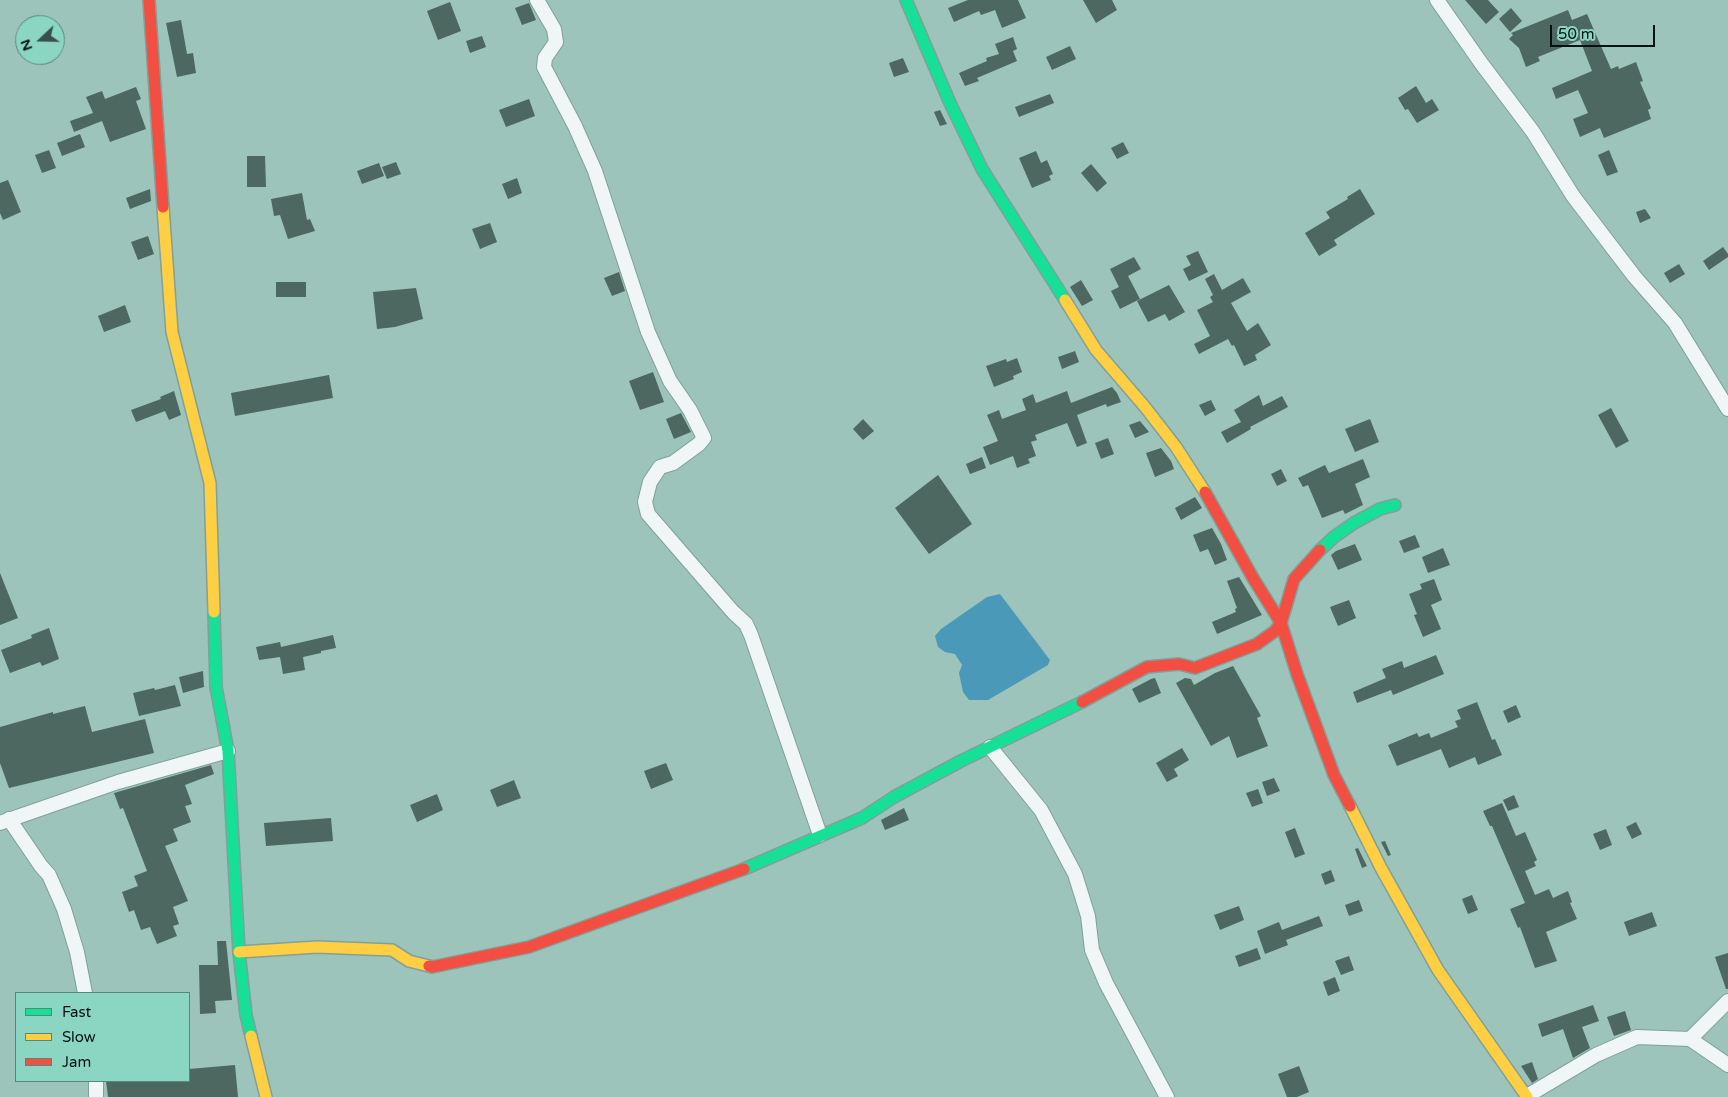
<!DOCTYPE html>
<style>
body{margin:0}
#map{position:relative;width:1728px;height:1097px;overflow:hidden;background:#9cc4bb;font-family:"Varela Round",sans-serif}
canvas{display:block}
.legend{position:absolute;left:15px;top:992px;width:175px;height:90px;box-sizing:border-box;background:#8ad6c3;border:1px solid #53887a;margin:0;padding:6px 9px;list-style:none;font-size:15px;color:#00120d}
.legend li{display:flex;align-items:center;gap:10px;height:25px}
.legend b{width:25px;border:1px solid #53887a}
.north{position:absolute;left:15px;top:15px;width:50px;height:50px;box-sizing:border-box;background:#8ad6c3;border:1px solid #53887a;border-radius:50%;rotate:249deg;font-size:14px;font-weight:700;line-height:20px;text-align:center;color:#00120d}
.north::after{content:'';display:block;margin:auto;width:18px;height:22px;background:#37504a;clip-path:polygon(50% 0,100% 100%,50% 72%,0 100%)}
.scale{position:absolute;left:1550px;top:25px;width:105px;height:22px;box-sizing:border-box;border:2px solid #00120d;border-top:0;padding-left:6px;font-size:15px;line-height:18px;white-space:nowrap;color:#00120d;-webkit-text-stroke:4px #8ad6c3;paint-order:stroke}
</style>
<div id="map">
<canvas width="1728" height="1097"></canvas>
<ul class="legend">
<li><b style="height:6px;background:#16e098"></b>Fast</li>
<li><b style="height:6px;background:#ffcf43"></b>Slow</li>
<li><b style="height:6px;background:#f24e42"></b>Jam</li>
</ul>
<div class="north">N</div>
<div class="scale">50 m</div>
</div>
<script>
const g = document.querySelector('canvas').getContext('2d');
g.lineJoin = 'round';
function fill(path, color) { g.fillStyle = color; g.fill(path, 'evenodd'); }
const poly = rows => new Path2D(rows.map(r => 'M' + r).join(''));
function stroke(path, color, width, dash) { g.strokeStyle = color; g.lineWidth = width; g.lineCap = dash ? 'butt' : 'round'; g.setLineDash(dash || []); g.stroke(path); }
const water = poly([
 [1000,594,1050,660,1048,665,988,700,969,700,963,692,959,673,962,665,955,654,945,652,938,647,935,636,941,629,987,597]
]);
const building = poly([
 [968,0,1018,0,1026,18,1002,28,995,10,981,15,979,11,954,22,948,8],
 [1083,0,1112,0,1117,10,1096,23],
 [1465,0,1488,0,1499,12,1486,24],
 [450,2,461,31,438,40,427,11],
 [529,3,536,20,522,25,515,8],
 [1511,8,1522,21,1510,32,1499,19],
 [1568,10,1572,20,1587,14,1611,69,1618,66,1619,69,1636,62,1643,81,1640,82,1651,108,1648,110,1651,119,1604,138,1600,128,1580,137,1573,119,1588,113,1578,90,1556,99,1552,88,1592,71,1580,40,1538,57,1540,61,1526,67,1519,48,1509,39,1513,35,1511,33],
 [181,20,187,54,193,53,196,73,177,77,166,23],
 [482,36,486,47,470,53,466,41],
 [1013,37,1017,49,1013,51,1017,61,977,78,979,81,965,86,959,73,987,61,986,58,999,54,995,44],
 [1070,46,1076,59,1052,70,1046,57],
 [903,58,909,72,894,77,889,63],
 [1416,86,1426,103,1432,99,1439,110,1417,123,1408,109,1405,110,1398,98],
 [136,87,141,99,136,101,146,129,110,142,102,121,74,132,70,121,93,113,86,97,102,91,105,99],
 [1050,94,1054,103,1019,117,1015,107],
 [529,99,535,116,506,127,499,110],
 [940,110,947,124,940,126,934,112],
 [80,134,85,147,62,156,57,143],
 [1123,142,1129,153,1117,159,1111,148],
 [49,150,56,168,42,173,35,155],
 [1609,150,1618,172,1607,176,1598,155],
 [1036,151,1041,163,1047,160,1053,174,1049,176,1051,180,1032,188,1019,158],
 [247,156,265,156,266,187,247,187],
 [396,162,401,174,387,179,382,167],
 [379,163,384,176,362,184,357,171],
 [1091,164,1107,183,1097,192,1081,173],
 [517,178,522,193,508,199,502,184],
 [8,180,21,212,3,220,0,213,0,183],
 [150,189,151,201,130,209,126,198],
 [1360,189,1375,214,1334,240,1337,245,1319,256,1305,233,1330,218,1326,212,1348,199,1347,197],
 [302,193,307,220,310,219,315,231,288,239,280,215,274,216,271,199],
 [1645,209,1651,218,1640,223,1636,212],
 [490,223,497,242,480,249,472,229],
 [148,236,154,254,138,260,131,242],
 [1723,247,1728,254,1728,257,1709,270,1703,261],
 [1198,251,1208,272,1189,281,1183,269,1191,265,1186,256],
 [1134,257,1141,269,1128,276,1140,299,1120,309,1111,291,1119,287,1110,269],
 [1679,264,1685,274,1670,283,1664,273],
 [619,272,625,291,612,296,604,278],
 [1214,274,1222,290,1243,278,1251,292,1231,303,1247,331,1258,323,1271,345,1255,355,1257,360,1244,366,1234,345,1232,346,1228,339,1199,354,1194,344,1210,336,1197,310,1213,302,1210,297,1213,295,1205,279],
 [1081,280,1093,300,1082,306,1070,287],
 [276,282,306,282,306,297,276,297],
 [1169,285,1185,312,1169,321,1165,314,1148,322,1137,301],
 [416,288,423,319,395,327,377,329,373,292],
 [125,305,131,322,104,332,98,316],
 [1075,351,1079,362,1062,369,1058,357],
 [1017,358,1022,372,1013,376,1014,379,994,387,986,366,1006,359,1007,362],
 [653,372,664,402,640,410,629,381],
 [329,375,333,398,235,416,231,393],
 [1112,387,1117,393,1121,402,1107,407,1106,404,1077,415,1087,443,1077,447,1067,423,1035,435,1037,440,1031,442,1036,456,1028,459,1030,463,1017,468,1013,456,990,465,983,447,998,441,987,415,999,410,1002,419,1026,410,1022,399,1033,394,1036,403,1067,391,1071,403],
 [174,391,181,415,169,420,165,411,136,422,131,410,161,399,160,397],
 [1259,395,1263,406,1282,396,1288,407,1250,427,1251,429,1227,443,1221,432,1241,422,1234,410],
 [1211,400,1216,410,1205,416,1199,405],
 [1611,408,1629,441,1616,448,1598,415],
 [681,413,691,432,674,439,666,419],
 [863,419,874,431,863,440,853,429],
 [1370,419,1379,442,1355,452,1345,429],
 [1140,421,1149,432,1135,438,1129,425],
 [1108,438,1114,454,1101,459,1095,443],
 [1161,448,1171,461,1174,469,1155,477,1146,453],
 [982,457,986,468,970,474,966,464],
 [1363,459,1370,477,1355,484,1363,505,1345,514,1343,510,1322,518,1308,485,1303,487,1298,478,1325,465,1329,473],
 [1281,469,1287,481,1277,486,1271,474],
 [938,475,972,524,929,554,895,508],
 [1195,497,1202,508,1181,520,1175,508],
 [1212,528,1221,544,1227,560,1215,565,1208,549,1200,552,1193,535],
 [1415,535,1420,547,1404,553,1399,541],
 [1355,544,1362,560,1338,570,1331,555,1336,551],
 [1443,548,1450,565,1428,573,1422,557],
 [0,573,18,618,0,625],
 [1239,577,1262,615,1217,634,1212,622,1236,612,1235,609,1237,608,1227,581],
 [1434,579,1442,600,1431,605,1441,629,1423,637,1414,615,1417,614,1409,594,1422,589,1420,584],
 [1349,600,1356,618,1338,626,1330,607],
 [49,628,59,659,42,666,40,662,10,673,1,650,32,638,31,635],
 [333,635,336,648,321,651,321,653,303,657,305,670,283,674,280,657,259,660,256,647,280,642,281,647],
 [1436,655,1444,674,1393,695,1391,690,1357,703,1353,692,1386,678,1382,669,1402,661,1404,668],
 [1233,666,1261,716,1257,718,1268,746,1237,758,1229,736,1211,746,1176,683,1185,678,1191,679,1194,685,1215,673],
 [203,671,204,687,183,693,179,677],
 [1155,678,1161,693,1139,703,1132,689,1151,679],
 [175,685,181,706,139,716,133,693,154,688,155,690],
 [1477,702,1492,740,1495,739,1502,755,1478,765,1475,757,1449,768,1441,749,1397,766,1388,745,1417,733,1419,737,1429,733,1431,738,1458,727,1455,721,1461,719,1457,710],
 [1516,705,1521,717,1508,723,1503,711],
 [85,706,92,732,145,719,154,753,9,788,0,763,0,727,53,712,53,714],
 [1182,748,1189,760,1174,769,1178,776,1167,782,1156,763],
 [666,763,673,780,651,789,644,771],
 [211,765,214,774,185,785,192,804,185,806,191,822,173,829,178,841,165,846,188,901,173,907,179,924,173,926,177,936,157,944,150,927,141,930,134,910,129,912,122,892,138,886,134,876,147,871,123,808,120,809,114,793],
 [1274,778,1280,791,1267,796,1262,782],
 [514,780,521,798,497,807,490,790],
 [1258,789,1263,803,1252,807,1246,793],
 [437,794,443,810,417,822,410,805],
 [1514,795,1519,807,1508,811,1503,800],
 [1502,803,1516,836,1525,832,1537,860,1534,862,1536,866,1525,871,1535,895,1549,889,1553,898,1568,891,1572,902,1570,903,1577,919,1546,932,1557,961,1535,968,1520,927,1518,928,1510,909,1525,903,1492,826,1490,826,1483,811],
 [904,808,909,820,885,830,881,820],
 [331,818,333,841,266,846,264,823],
 [1636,822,1642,834,1632,839,1626,827],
 [1295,828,1305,854,1295,858,1285,832],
 [1606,829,1612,845,1600,850,1593,834],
 [1385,841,1391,855,1388,856,1381,842],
 [1358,848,1367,866,1362,868,1355,849],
 [1331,870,1335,881,1325,885,1321,874],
 [1472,895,1478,910,1468,914,1462,899],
 [1359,900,1363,911,1349,916,1345,905],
 [1239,906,1244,920,1220,930,1214,915],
 [1652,912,1657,926,1629,936,1624,922],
 [1319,916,1323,926,1286,940,1288,945,1265,954,1257,931,1279,922,1282,930],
 [217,941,226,941,232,1000,215,1001,216,1013,200,1014,199,965,218,965],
 [1257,948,1261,959,1239,967,1235,956],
 [1728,953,1728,989,1726,989,1715,957],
 [1349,956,1354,970,1341,975,1335,961],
 [1335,977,1340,991,1328,996,1323,982],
 [1593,1005,1599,1021,1582,1027,1590,1048,1573,1058,1563,1029,1542,1037,1538,1024],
 [1625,1011,1631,1030,1614,1036,1607,1017],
 [1532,1062,1538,1079,1532,1083,1521,1066],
 [235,1065,238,1097,108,1097,106,1081,189,1081,189,1069],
 [1299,1066,1309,1092,1297,1097,1287,1097,1278,1074]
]);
const street = poly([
 [537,0,554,29,556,42,545,58,544,67,575,126,595,171,648,332,670,381,690,410,704,438,699,444,673,463,660,467,650,482,645,502,648,514,733,612,746,624,751,635,820,835],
 [1437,0,1481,63,1533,132,1573,196,1634,276,1675,323,1728,409],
 [990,747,1041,810,1075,874,1088,916,1092,950,1106,983,1167,1097],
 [9,819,41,866,49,875,64,909,77,952,85,993],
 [0,823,118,782,228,751],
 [1690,1039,1728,1001],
 [96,1081,96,1097],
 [1527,1096,1596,1055,1637,1037,1690,1039,1728,1065]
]);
const fast = poly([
 [906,0,950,103,982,169,1065,300],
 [1320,550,1334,537,1354,523,1380,509,1395,505],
 [214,612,216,687,228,751,239,952,246,1015,251,1036],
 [744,869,862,818,894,797,961,761,1082,702]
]);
const slow = poly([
 [163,207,172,332,210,483,214,612],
 [1065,300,1096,350,1145,407,1176,447,1205,492],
 [1350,806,1381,868,1438,970,1527,1097],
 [239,952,317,947,392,950,409,961,429,966],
 [251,1036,266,1097]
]);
const jam = poly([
 [149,0,163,207],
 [1205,492,1253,578,1281,623,1297,674,1334,775,1350,806],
 [1082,702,1147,667,1179,664,1195,668,1257,644,1275,631,1281,623,1294,579,1320,550],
 [429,966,432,967,529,947,744,869]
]);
fill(water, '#4b99b9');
fill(building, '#4d6761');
stroke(street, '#80a099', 16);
stroke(fast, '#80a099', 14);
stroke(slow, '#80a099', 14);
stroke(jam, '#80a099', 14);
stroke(street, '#f0f6f5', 14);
stroke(fast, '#16e098', 11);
stroke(slow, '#ffcf43', 11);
stroke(jam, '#f24e42', 11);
</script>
